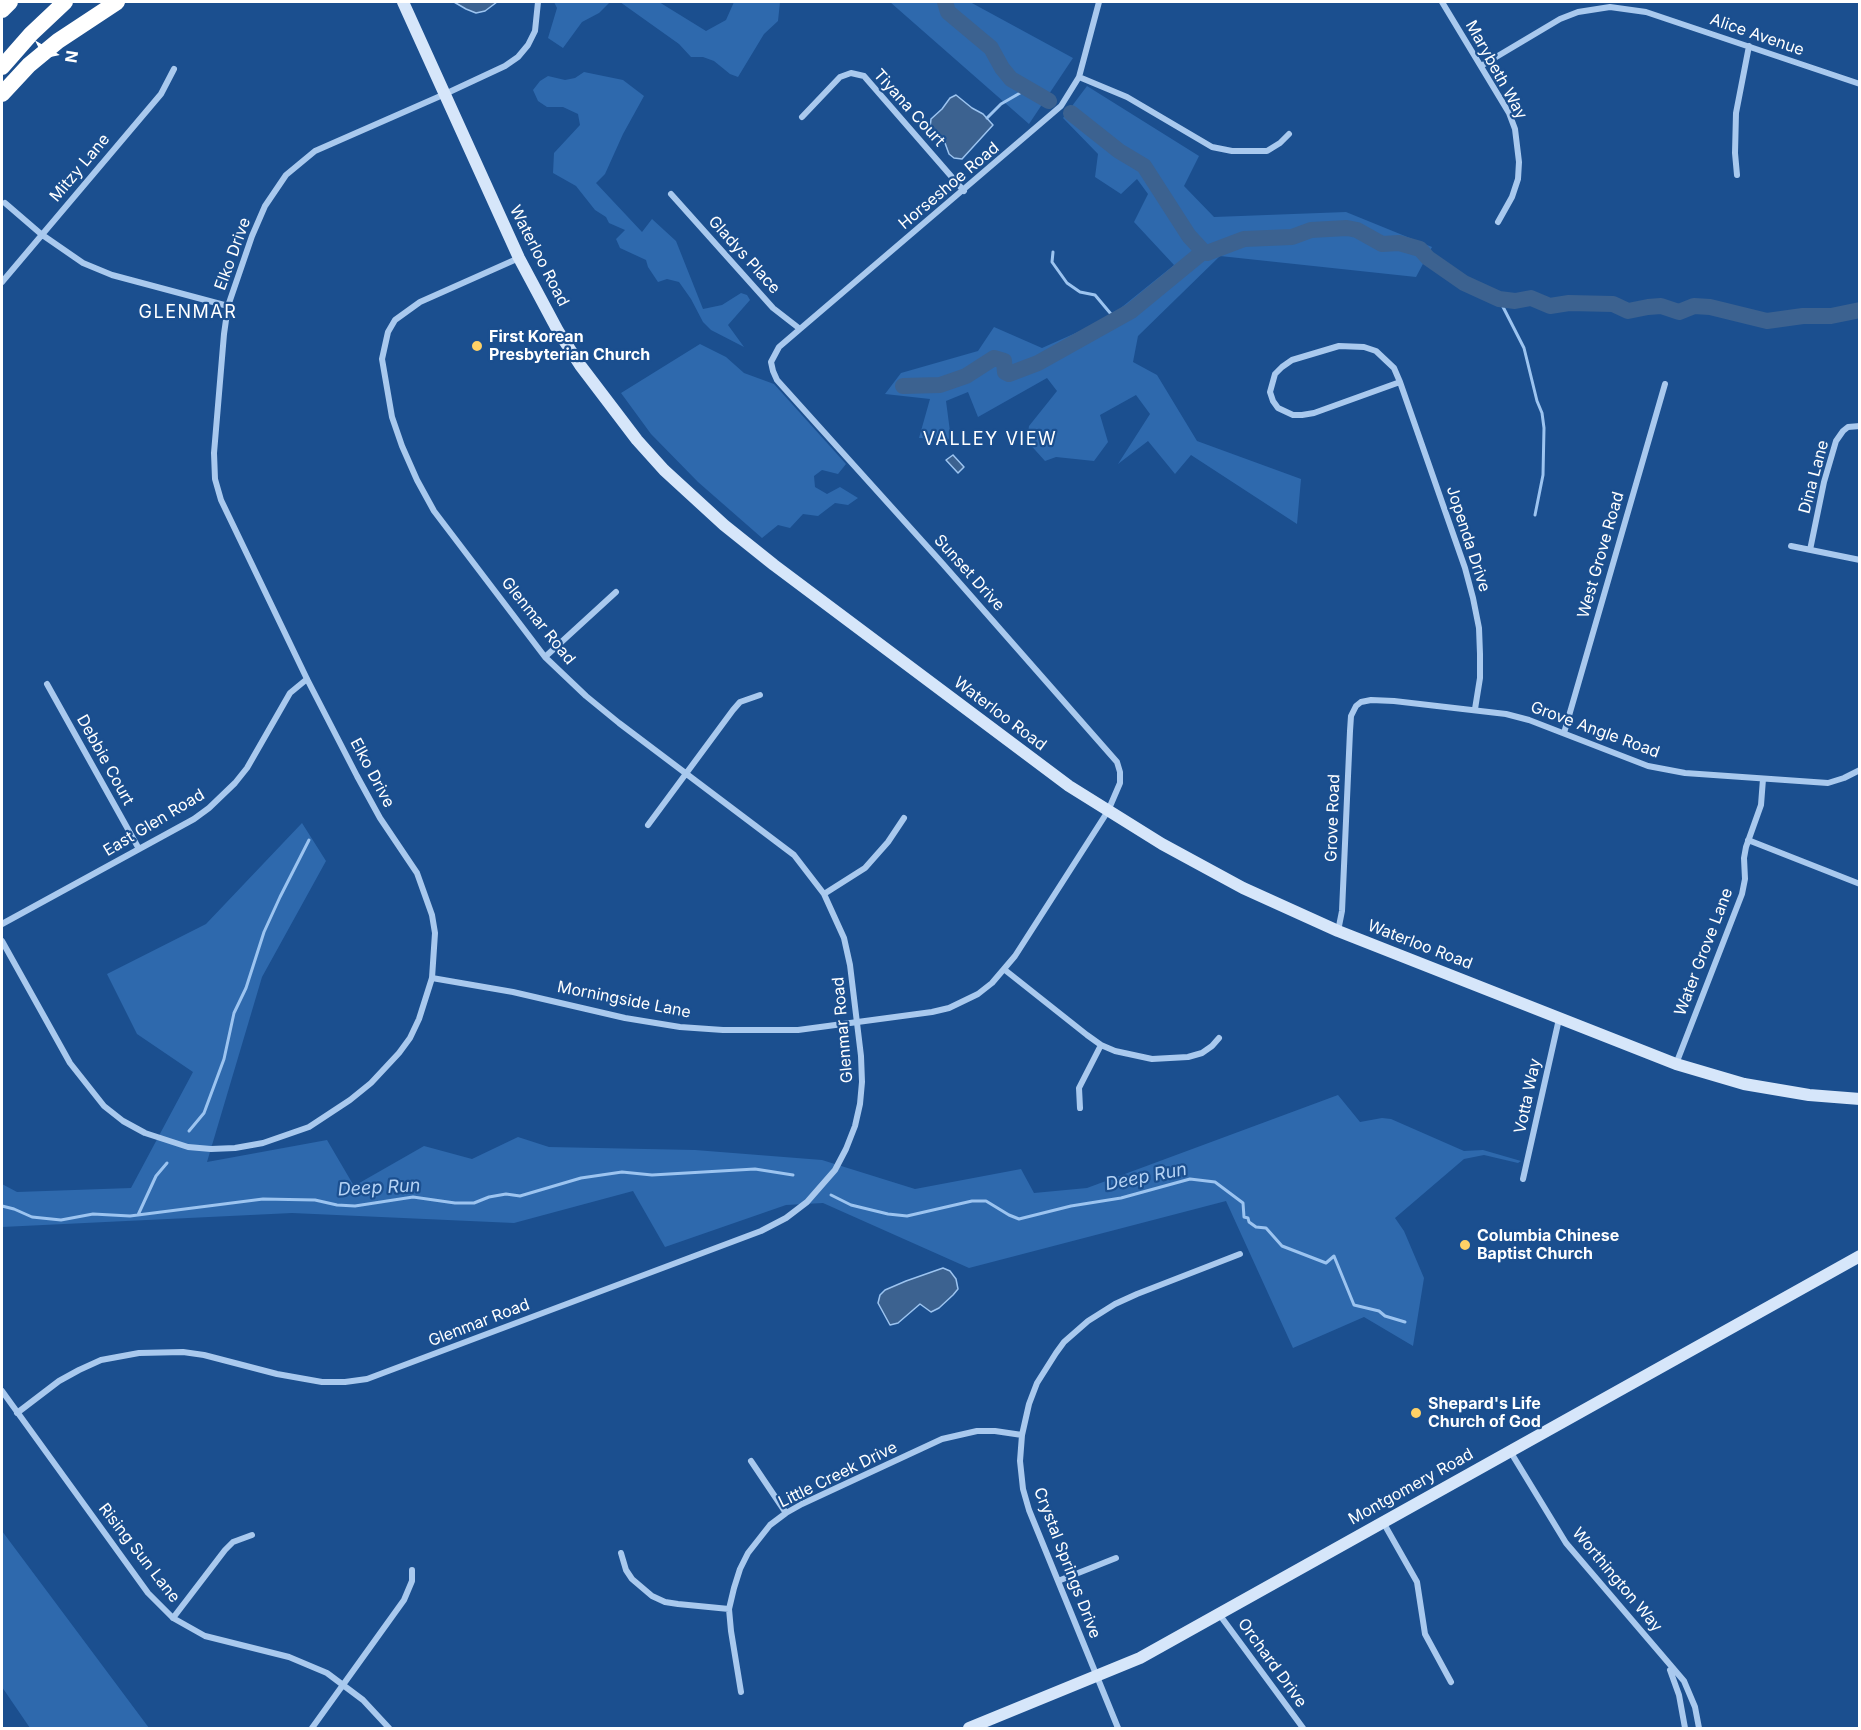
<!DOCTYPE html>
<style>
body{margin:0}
#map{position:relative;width:1861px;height:1730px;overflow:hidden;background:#1b4f8f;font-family:Inter,sans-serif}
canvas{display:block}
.frame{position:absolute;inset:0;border:3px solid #fff;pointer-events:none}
.north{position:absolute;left:24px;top:24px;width:60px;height:60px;-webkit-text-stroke:4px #1b4f8f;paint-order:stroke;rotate:99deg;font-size:16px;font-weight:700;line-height:24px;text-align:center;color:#fff}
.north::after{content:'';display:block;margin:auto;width:21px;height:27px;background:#fff;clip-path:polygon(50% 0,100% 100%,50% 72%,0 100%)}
</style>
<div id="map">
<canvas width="1861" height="1730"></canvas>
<div class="frame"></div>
<div class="north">N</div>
</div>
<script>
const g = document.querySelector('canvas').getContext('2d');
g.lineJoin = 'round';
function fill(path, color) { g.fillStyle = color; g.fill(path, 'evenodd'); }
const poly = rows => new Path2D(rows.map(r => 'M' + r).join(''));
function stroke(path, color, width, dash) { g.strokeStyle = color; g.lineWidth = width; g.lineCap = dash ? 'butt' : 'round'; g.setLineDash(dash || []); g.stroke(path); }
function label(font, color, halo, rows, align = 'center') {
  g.font = font + ' Inter,sans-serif'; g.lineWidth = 4.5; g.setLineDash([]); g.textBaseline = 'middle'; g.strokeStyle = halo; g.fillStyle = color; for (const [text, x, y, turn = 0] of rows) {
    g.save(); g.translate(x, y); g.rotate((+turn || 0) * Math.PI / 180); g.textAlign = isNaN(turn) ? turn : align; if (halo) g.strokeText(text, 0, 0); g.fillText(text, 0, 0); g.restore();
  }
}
const green = poly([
 [554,2,610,2,599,13,582,22,563,48,548,38,557,8],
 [620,2,659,2,706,31,726,20,734,2,780,2,778,21,764,34,738,77,730,74,714,61,703,57,691,57,679,44],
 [890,2,970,2,1073,58,1029,124],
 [584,72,623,80,644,96,623,134,605,174,596,183,642,232,652,219,676,241,703,309,722,305,741,293,747,295,750,300,728,325,744,347,711,330,703,322,691,299,679,282,667,279,658,282,648,267,646,260,620,248,616,239,625,230,609,223,606,217,595,210,576,186,553,173,554,153,580,125,578,114,563,107,547,107,538,101,533,90,540,81,548,76,565,80,575,78],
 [1087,86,1199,156,1184,186,1214,217,1346,212,1432,247,1416,277,1220,256,1138,336,1133,362,1157,375,1197,441,1301,479,1297,524,1191,455,1175,474,1148,441,1118,464,1150,414,1136,395,1100,415,1108,442,1094,461,1056,457,1045,461,1027,441,1029,426,1057,391,1047,378,978,417,968,392,946,401,951,439,919,438,930,399,885,394,901,373,978,351,994,327,1042,348,1107,319,1174,265,1134,222,1148,194,1137,179,1121,194,1095,177,1098,154,1063,118],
 [700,344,726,357,744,373,774,384,846,464,838,474,822,470,814,476,815,487,827,494,840,487,858,498,848,505,835,503,818,516,803,514,790,528,778,525,762,538,698,482,651,434,621,393],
 [302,823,326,861,262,977,207,1162,327,1140,354,1186,424,1146,472,1159,518,1137,549,1147,695,1150,822,1160,915,1189,1021,1169,1034,1193,1087,1188,1338,1095,1360,1122,1382,1118,1391,1119,1464,1151,1483,1150,1521,1161,1518,1163,1484,1155,1464,1159,1395,1218,1404,1231,1424,1278,1413,1346,1364,1317,1293,1348,1226,1201,969,1268,823,1203,786,1205,665,1247,633,1191,514,1223,292,1213,2,1227,2,1184,17,1192,131,1188,193,1072,137,1034,107,974,206,924],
 [2,1531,149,1728,30,1728,2,1687]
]);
const water = poly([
 [454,2,497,2,485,11,476,13,466,9,454,2],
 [956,95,972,108,983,114,993,125,962,159,954,158,949,154,945,143,930,128,931,119,942,109,950,98,956,95],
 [953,455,964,467,958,473,946,460,953,455],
 [943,1268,950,1271,956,1279,958,1289,953,1295,939,1308,931,1312,920,1304,898,1323,890,1325,878,1303,880,1295,885,1290,906,1281,943,1268]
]);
const stream = poly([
 [987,118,1001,104,1020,93,1024,88],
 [1053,252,1052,262,1067,283,1080,292,1095,295,1116,320],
 [1499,299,1524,348,1537,401,1542,413,1544,428,1543,475,1535,515],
 [189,1131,204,1113,224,1059,234,1013,246,988,264,932,280,897,309,840],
 [831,1195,851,1205,888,1214,907,1216,972,1201,986,1201,1009,1215,1019,1219,1071,1206,1121,1198,1190,1179,1215,1182,1243,1203,1244,1217,1248,1218,1249,1222,1256,1227,1266,1228,1282,1246,1326,1263,1334,1256,1354,1305,1379,1311,1385,1316,1405,1322],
 [2,1206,14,1209,32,1217,61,1220,93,1214,130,1216,263,1199,315,1200,337,1205,355,1206,413,1197,455,1203,474,1203,489,1197,506,1194,520,1196,581,1178,622,1172,652,1175,755,1169,793,1175],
 [138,1215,156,1176,167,1163]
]);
const river = poly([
 [945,2,948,12,991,48,1002,68,1011,79,1049,101],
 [1071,113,1119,151,1144,166,1189,236,1202,250,1207,253,1244,239,1292,237,1311,230,1347,228,1357,230,1382,244,1399,243,1420,249,1428,258,1464,283,1499,299,1515,301,1531,298,1550,306,1569,303,1613,304,1628,311,1648,307,1661,306,1679,312,1694,306,1710,307,1767,321,1803,316,1831,316,1860,310],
 [903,386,940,385,966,376,994,358,1004,361,1005,372,1009,374,1038,363,1131,311,1204,251]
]);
const minor = poly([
 [1442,2,1509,113,1515,129,1519,162,1518,179,1512,197,1498,222],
 [1481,66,1560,19,1578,12,1610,7,1646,12,1860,84],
 [1079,77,1127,97,1212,147,1232,151,1267,151,1280,143,1289,134],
 [802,117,840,77,851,73,864,76,964,191],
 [1737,175,1735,153,1736,113,1749,46],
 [671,194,773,308,800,329],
 [5,203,41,234,83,263,112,275,228,306],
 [2,282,161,94,174,69],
 [1400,382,1314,413,1302,415,1293,415,1278,408,1273,401,1270,392,1275,374,1282,367,1292,360,1339,346,1364,347,1376,351,1394,368,1400,382,1465,568,1473,598,1479,628,1480,654,1480,678,1475,709],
 [1791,546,1860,560],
 [1810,550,1824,482,1836,441,1843,431,1848,427,1860,426],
 [545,657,616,592],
 [47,684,139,849],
 [1564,733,1665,384],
 [648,825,733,710,740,702,760,695],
 [1748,840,1860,884],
 [824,894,865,868,888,842,904,818],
 [2,924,194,819,209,808,235,783,247,768,290,693,307,679],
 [1338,931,1342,911,1350,731,1351,716,1356,706,1361,702,1371,700,1394,701,1506,714,1529,720,1648,766,1685,773,1828,783,1844,778,1860,770],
 [2,941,70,1063,104,1106,123,1121,145,1133,188,1147,211,1149,235,1148,263,1143,309,1127,350,1100,371,1083,399,1053,410,1038,419,1019,432,978,435,933,432,915,417,873,380,818,357,776,307,679,221,500,215,479,214,453,224,334,228,306,252,236,265,206,286,175,315,151,445,94,505,66,518,57,528,45,535,31,538,2],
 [1005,970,1087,1035,1101,1045,1115,1051,1152,1059,1188,1057,1202,1053,1212,1046,1219,1038],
 [432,978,513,992,625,1018,680,1027,723,1030,798,1030,932,1012,949,1008,978,994,992,983,1015,956,1108,811,1120,783,1120,772,1117,762,942,563,777,380,773,371,771,362,779,347,800,329,1061,106,1079,77,1099,2],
 [1676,1064,1742,894,1745,879,1744,858,1746,847,1761,805,1763,779],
 [1080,1108,1079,1088,1101,1045],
 [1523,1179,1559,1019],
 [2,1391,148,1593,173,1618,205,1636,289,1657,327,1673,363,1700,389,1728],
 [17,1413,59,1381,79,1370,101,1360,139,1353,183,1352,204,1355,277,1374,322,1382,345,1382,367,1379,761,1231,786,1218,807,1202,835,1170,846,1149,855,1126,860,1104,862,1082,861,1056,850,965,844,938,824,894,794,855,619,723,586,696,545,657,434,511,417,480,402,446,392,417,382,359,388,332,395,320,420,302,519,258],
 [1510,1451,1566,1543,1684,1681,1695,1707,1699,1728],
 [751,1461,786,1513],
 [1383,1522,1417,1582,1425,1634,1451,1682],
 [621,1553,626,1570,632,1579,652,1596,665,1602,678,1604,729,1609],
 [1058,1581,1116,1558],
 [1219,1614,1303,1728],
 [173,1618,225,1550,233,1542,252,1535],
 [1670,1670,1679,1695,1685,1728],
 [741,1692,731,1631,729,1609,734,1588,740,1569,748,1553,770,1525,786,1513,802,1504,942,1439,977,1431,995,1431,1022,1435],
 [312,1728,404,1600,412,1581,412,1570],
 [1118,1728,1029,1510,1023,1489,1020,1461,1022,1435,1029,1404,1037,1383,1056,1353,1064,1342,1088,1321,1115,1304,1137,1294,1240,1254]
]);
const secondary = poly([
 [403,2,519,258,558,331,580,365,637,440,664,470,724,525,774,565,1069,786,1162,844,1243,888,1338,931,1676,1064,1744,1084,1809,1095,1860,1099],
 [969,1728,1140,1658,1860,1256]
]);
const motorway = poly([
 [2,10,10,2],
 [2,67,31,34,65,2],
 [2,94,29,65,58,41,117,2]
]);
const markers = [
 [477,346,6,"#ffd166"],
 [1465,1245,6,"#ffd166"],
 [1416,1413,6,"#ffd166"]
];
const streetNames = [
 ["Alice Avenue",1757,35,19],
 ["Marybeth Way",1496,70,61],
 ["Tiyana Court",909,108,48],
 ["Mitzy Lane",80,168,-50],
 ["Horseshoe Road",949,186,-40],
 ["Elko Drive",233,254,-70],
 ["Gladys Place",744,255,48],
 ["Waterloo Road",539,256,63],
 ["Dina Lane",1814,477,-75],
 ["Jopenda Drive",1468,539,72],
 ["West Grove Road",1601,555,-74],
 ["Sunset Drive",969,573,48],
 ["Glenmar Road",538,621,51],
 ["Waterloo Road",1000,714,37],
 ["Grove Angle Road",1595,730,20],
 ["Debbie Court",105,760,61],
 ["Elko Drive",372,773,62],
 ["Grove Road",1333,818,-88],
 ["East Glen Road",154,823,-31],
 ["Waterloo Road",1420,945,21],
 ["Water Grove Lane",1704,952,-69],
 ["Morningside Lane",624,1000,11],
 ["Glenmar Road",843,1030,-95],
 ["Votta Way",1528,1096,-78],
 ["Glenmar Road",479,1323,-21],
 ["Little Creek Drive",838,1475,-26],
 ["Montgomery Road",1411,1487,-29],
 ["Rising Sun Lane",139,1553,52],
 ["Crystal Springs Drive",1067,1563,69],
 ["Worthington Way",1617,1580,50],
 ["Orchard Drive",1272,1663,54]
];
const poiNames = [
 ["First Korean",489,337],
 ["Presbyterian Church",489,355],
 ["Columbia Chinese",1477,1236],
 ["Baptist Church",1477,1254],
 ["Shepard's Life",1428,1404],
 ["Church of God",1428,1422]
];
const neighbourhoodNames = [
 ["GLENMAR",188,313],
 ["VALLEY VIEW",990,440]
];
const waterNames = [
 ["Deep Run",1146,1177,-11],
 ["Deep Run",379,1188,-3]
];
fill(green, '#2e69ad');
fill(water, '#3c6290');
stroke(water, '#9cc4f0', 1.5);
stroke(stream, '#9cc4f0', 3);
stroke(river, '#3c6290', 16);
stroke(minor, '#a9c9ee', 6);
stroke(secondary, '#d6e6fa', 12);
stroke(motorway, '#fff', 16);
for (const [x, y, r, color] of markers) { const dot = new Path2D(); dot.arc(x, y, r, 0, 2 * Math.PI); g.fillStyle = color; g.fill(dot); stroke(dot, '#1b4f8f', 2); }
label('16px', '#fff', '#1b4f8f', streetNames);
label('bold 16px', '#fff', '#1b4f8f', poiNames, 'left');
g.letterSpacing = '1.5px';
label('18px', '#fff', '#1b4f8f', neighbourhoodNames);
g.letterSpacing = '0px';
label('italic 18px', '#b5d3f5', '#1b4f8f', waterNames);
</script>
